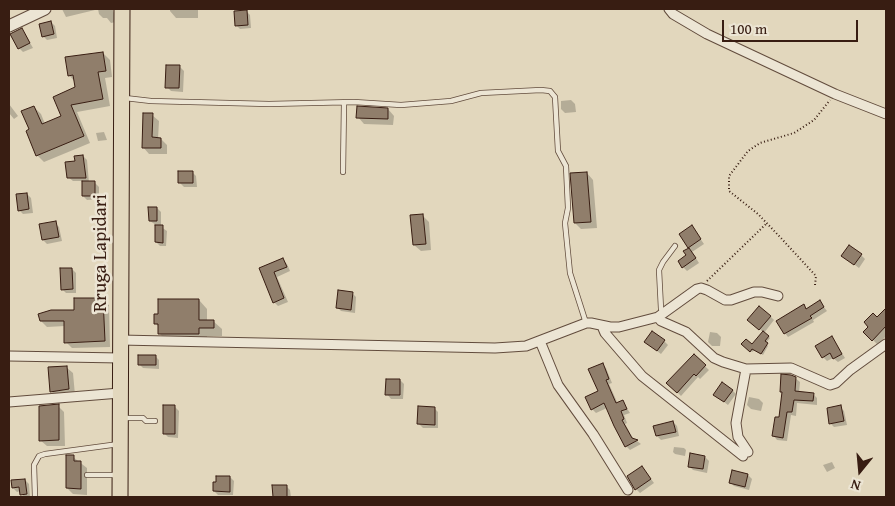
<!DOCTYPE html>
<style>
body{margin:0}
#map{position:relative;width:895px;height:506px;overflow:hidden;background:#e2d7bd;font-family:"Gentium Book Plus",serif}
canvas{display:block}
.frame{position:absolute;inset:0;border:10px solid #381d12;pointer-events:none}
.north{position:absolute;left:835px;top:446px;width:50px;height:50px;-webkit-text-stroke:4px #ece5d4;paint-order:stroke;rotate:197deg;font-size:14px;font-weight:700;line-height:20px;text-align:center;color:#381d12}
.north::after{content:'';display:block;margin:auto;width:18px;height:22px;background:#381d12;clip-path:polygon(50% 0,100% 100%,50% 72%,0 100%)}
.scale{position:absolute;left:722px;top:20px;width:136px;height:22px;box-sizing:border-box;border:2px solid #381d12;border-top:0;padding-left:6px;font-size:15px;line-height:18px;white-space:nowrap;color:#381d12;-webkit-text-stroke:4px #ece5d4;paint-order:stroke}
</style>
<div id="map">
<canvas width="895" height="506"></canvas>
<div class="frame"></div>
<div class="north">N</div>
<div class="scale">100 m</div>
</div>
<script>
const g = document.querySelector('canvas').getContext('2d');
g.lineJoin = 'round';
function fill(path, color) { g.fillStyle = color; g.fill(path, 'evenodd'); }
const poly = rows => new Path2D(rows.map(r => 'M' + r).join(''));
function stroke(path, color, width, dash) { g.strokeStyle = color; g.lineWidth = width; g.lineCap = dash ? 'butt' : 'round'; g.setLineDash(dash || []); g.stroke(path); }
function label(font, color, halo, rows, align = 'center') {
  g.font = font + ' "Gentium Book Plus",serif'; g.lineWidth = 5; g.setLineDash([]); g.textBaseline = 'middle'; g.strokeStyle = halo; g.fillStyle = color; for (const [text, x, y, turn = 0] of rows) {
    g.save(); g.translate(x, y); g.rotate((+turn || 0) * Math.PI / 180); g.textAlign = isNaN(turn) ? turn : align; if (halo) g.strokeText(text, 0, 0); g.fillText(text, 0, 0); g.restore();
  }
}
const shadow = poly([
 [62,9,95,9,95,10,66,17],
 [98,9,113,9,116,22,111,23,107,18,103,18,99,14],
 [170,9,198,9,198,18,176,18,170,11],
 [246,11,250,15,251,28,240,29,236,25],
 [51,22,55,26,57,38,47,40,43,36],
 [21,30,25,34,33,48,23,52,19,48,12,34],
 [103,53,110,60,112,77,105,78,110,106,77,112,90,143,44,162,37,155,31,130,34,107,41,114,45,124,63,117,76,88,75,82,69,75],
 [180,67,184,71,183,92,171,91,167,87],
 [571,100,575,104,576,112,565,113,561,109,561,101],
 [9,104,18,116,14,119,9,113],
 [388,109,394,116,393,125,364,124,358,117],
 [152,115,159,121,158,139,161,139,167,145,167,154,149,154,143,147],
 [104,132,107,140,98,141,96,133],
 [83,156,87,160,89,183,95,183,99,187,99,199,87,200,83,196,83,181,73,181,68,177,76,162],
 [192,172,196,176,197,187,184,187,180,183],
 [587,173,593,180,597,228,581,229,575,223],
 [27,194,31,198,33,213,23,214,19,210],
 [157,208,161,212,161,227,167,231,166,246,160,246,156,242,156,225,150,221],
 [422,215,429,222,431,250,421,251,414,245],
 [55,223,59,227,62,241,47,244,43,240],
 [695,231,704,244,692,252,699,263,687,271,683,267,688,256,685,252,690,248,689,247],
 [861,255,865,259,859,268,847,259],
 [283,260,287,264,290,271,277,277,288,302,278,306,274,302,261,269],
 [72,269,76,273,76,293,66,293,62,289],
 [352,293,356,297,355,313,341,311,337,307],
 [102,299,109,305,110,347,72,348,66,342,65,326,47,327,41,321,75,311],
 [199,300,207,309,207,321,213,321,222,329,222,336,207,336,207,342,168,342,159,333,159,327,156,324],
 [803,306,807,310,823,306,827,311,813,320,814,322,788,337,785,333],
 [885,311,886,336,878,345,865,332],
 [770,316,774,320,764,333,770,338,766,343,768,346,763,355,755,350,752,352,743,344,752,346,763,332,753,324],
 [710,332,717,333,721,337,720,346,712,346,708,342],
 [832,338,845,358,838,362,833,358,827,361,823,357],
 [664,341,668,345,661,354,645,342],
 [155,356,159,360,159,369,143,368,139,364],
 [694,356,709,370,700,379,698,377,681,396,672,387],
 [602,364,606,368,612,383,609,384,618,404,623,402,630,413,624,415,627,423,625,424,634,440,637,441,641,444,630,450,626,446,607,408,596,413,592,409,599,392],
 [66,367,73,373,75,395,58,398,52,392,49,368],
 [795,378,800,382,799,393,813,394,817,398,817,405,797,403,796,416,791,415,787,441,777,440,773,435,780,419,783,393,781,391],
 [400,380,404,384,403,399,391,399,387,394],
 [732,390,736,394,728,405,719,398],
 [749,397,759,399,763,403,761,411,751,409,747,405],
 [58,406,64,412,65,446,47,446,40,440],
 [175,407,179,411,178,438,168,437,164,433],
 [840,407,844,411,847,425,834,427,830,423],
 [434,408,438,412,438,428,423,428,419,424],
 [673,422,677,426,679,436,661,440,657,436,655,426],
 [674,447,684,448,686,450,685,456,675,454,673,452],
 [73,457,87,468,87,495,73,494,67,488],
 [705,457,709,461,707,473,693,470,689,466],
 [832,462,835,468,827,472,823,465],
 [642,467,654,483,640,493,636,489],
 [748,475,752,479,749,490,734,486,730,482],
 [230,477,234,481,233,495,218,495,214,491],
 [25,480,29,484,30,497,24,497,20,491,17,492,13,488],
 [274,486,286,486,290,490,291,497,274,497]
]);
const building = poly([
 [247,10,248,25,235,26,234,11,247,10],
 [51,21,54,34,42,37,39,24,51,21],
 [22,28,30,43,18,49,10,34,22,28],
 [103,52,106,71,98,72,103,99,71,105,84,136,36,156,26,131,29,129,21,111,34,106,42,124,61,116,53,97,75,87,73,75,68,76,65,57,103,52],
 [166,65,180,65,179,88,165,88,166,65],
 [357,106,388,108,388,119,356,118,357,106],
 [143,113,153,113,152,137,161,138,161,148,142,148,143,113],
 [83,155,86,178,67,178,65,162,75,161,74,156,83,155],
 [178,171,193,171,193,183,178,183,178,171],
 [587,172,591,222,574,223,570,173,587,172],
 [82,181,95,181,95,196,82,196,82,181],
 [27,193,29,209,18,211,16,194,27,193],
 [148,207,157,207,157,221,149,221,148,207],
 [423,214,426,244,413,245,410,215,423,214],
 [56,221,59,237,42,240,39,224,56,221],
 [155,225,163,225,163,243,155,242,155,225],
 [692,225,701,239,688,248,679,234,692,225],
 [849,245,862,254,854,265,841,256,849,245],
 [689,248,696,258,682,268,678,261,686,255,683,251,689,248],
 [283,258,287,267,274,272,284,298,273,303,259,268,283,258],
 [60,268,72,268,73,289,61,290,60,268],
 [338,290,353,292,351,310,336,308,338,290],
 [74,298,103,298,105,341,64,343,64,321,40,321,38,314,51,310,74,310,74,298],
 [158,299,199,299,199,320,214,320,214,328,199,328,199,334,158,334,158,324,154,324,154,314,158,314,158,299],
 [820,300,824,307,810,316,812,318,784,334,776,321,804,304,806,309,820,300],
 [759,306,771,316,759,330,747,320,759,306],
 [886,308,886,326,872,341,863,332,868,327,864,322,873,313,877,317,886,308],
 [652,331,665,340,657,351,644,342,652,331],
 [763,331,769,336,765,341,768,343,761,354,752,349,750,352,741,344,746,339,752,344,763,331],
 [832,336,842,354,833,359,830,353,822,358,815,346,832,336],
 [694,354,706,365,696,376,694,374,677,393,666,383,694,354],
 [138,355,156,355,156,365,138,365,138,355],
 [603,363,609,379,606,380,616,403,623,400,627,409,621,411,624,419,622,420,632,438,638,440,625,447,614,426,604,403,591,410,585,397,598,391,588,369,603,363],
 [67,366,69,389,50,392,48,367,67,366],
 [781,374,791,375,796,377,795,391,814,393,813,401,794,400,792,412,787,412,783,438,772,436,775,417,779,417,782,392,780,392,781,374],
 [386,379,400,379,400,395,385,395,386,379],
 [722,382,733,390,724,402,713,395,722,382],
 [59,404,59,440,39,441,39,406,59,404],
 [163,405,175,405,175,434,163,434,163,405],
 [841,405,844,421,829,424,827,408,841,405],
 [418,406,435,407,435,425,417,424,418,406],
 [673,421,676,432,656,436,653,426,673,421],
 [690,453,705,456,703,469,688,467,690,453],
 [66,455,74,455,74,461,81,461,81,489,66,488,66,455],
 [642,466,651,479,635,490,627,476,642,466],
 [732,470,748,474,745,487,729,483,732,470],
 [216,476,230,476,230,492,213,491,213,482,216,482,216,476],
 [25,479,27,494,20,495,19,487,12,488,11,480,25,479],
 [272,485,287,485,287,497,273,497,272,485]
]);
const path = poly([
 [707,281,766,224],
 [815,285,816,276,780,237,758,214,729,191,729,176,748,151,760,143,794,133,814,120,830,100]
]);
const service = poly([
 [125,98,151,101,269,104,354,102,401,105,451,101,481,93,541,90,550,91,555,97,558,151,566,166,568,208,565,223,570,273,586,323],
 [343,172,344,103],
 [663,314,661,309,659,270,663,262,675,246],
 [124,418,143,418,146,421,155,421],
 [87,475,118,475],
 [35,497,34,465,39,456,45,454,119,444]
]);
const minor = poly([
 [669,9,673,14,707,34,835,94,886,114],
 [658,317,697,289,701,288,707,290,725,300,731,300,754,292,762,292,778,296],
 [602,326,605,333,642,376,743,456],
 [120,340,495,348,526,346,586,323,591,323,610,327,619,327,658,317,661,321,686,332,714,358,723,362,746,369,791,368,830,385,836,383,850,370,886,344],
 [540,341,558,385,593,434,628,490],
 [9,356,120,358],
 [746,369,736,423,738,437,748,452],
 [9,402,120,393]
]);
const tertiary = poly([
 [9,26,45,9]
]);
const primary = poly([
 [120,497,122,9]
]);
const streetNames = [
 ["Rruga Lapidari",101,253,-90]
];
fill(shadow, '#0003');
fill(building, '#907e6b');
stroke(building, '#381d12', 1);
stroke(service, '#624c3d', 6);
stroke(minor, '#624c3d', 11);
stroke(tertiary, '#624c3d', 13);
stroke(primary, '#381d12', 17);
stroke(path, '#381d12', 2, [1, 2.5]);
stroke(service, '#ece5d4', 4.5);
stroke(minor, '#ece5d4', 9);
stroke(tertiary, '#ece5d4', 11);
stroke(primary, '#e2d7bd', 15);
label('19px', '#381d12', '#ece5d4', streetNames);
</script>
